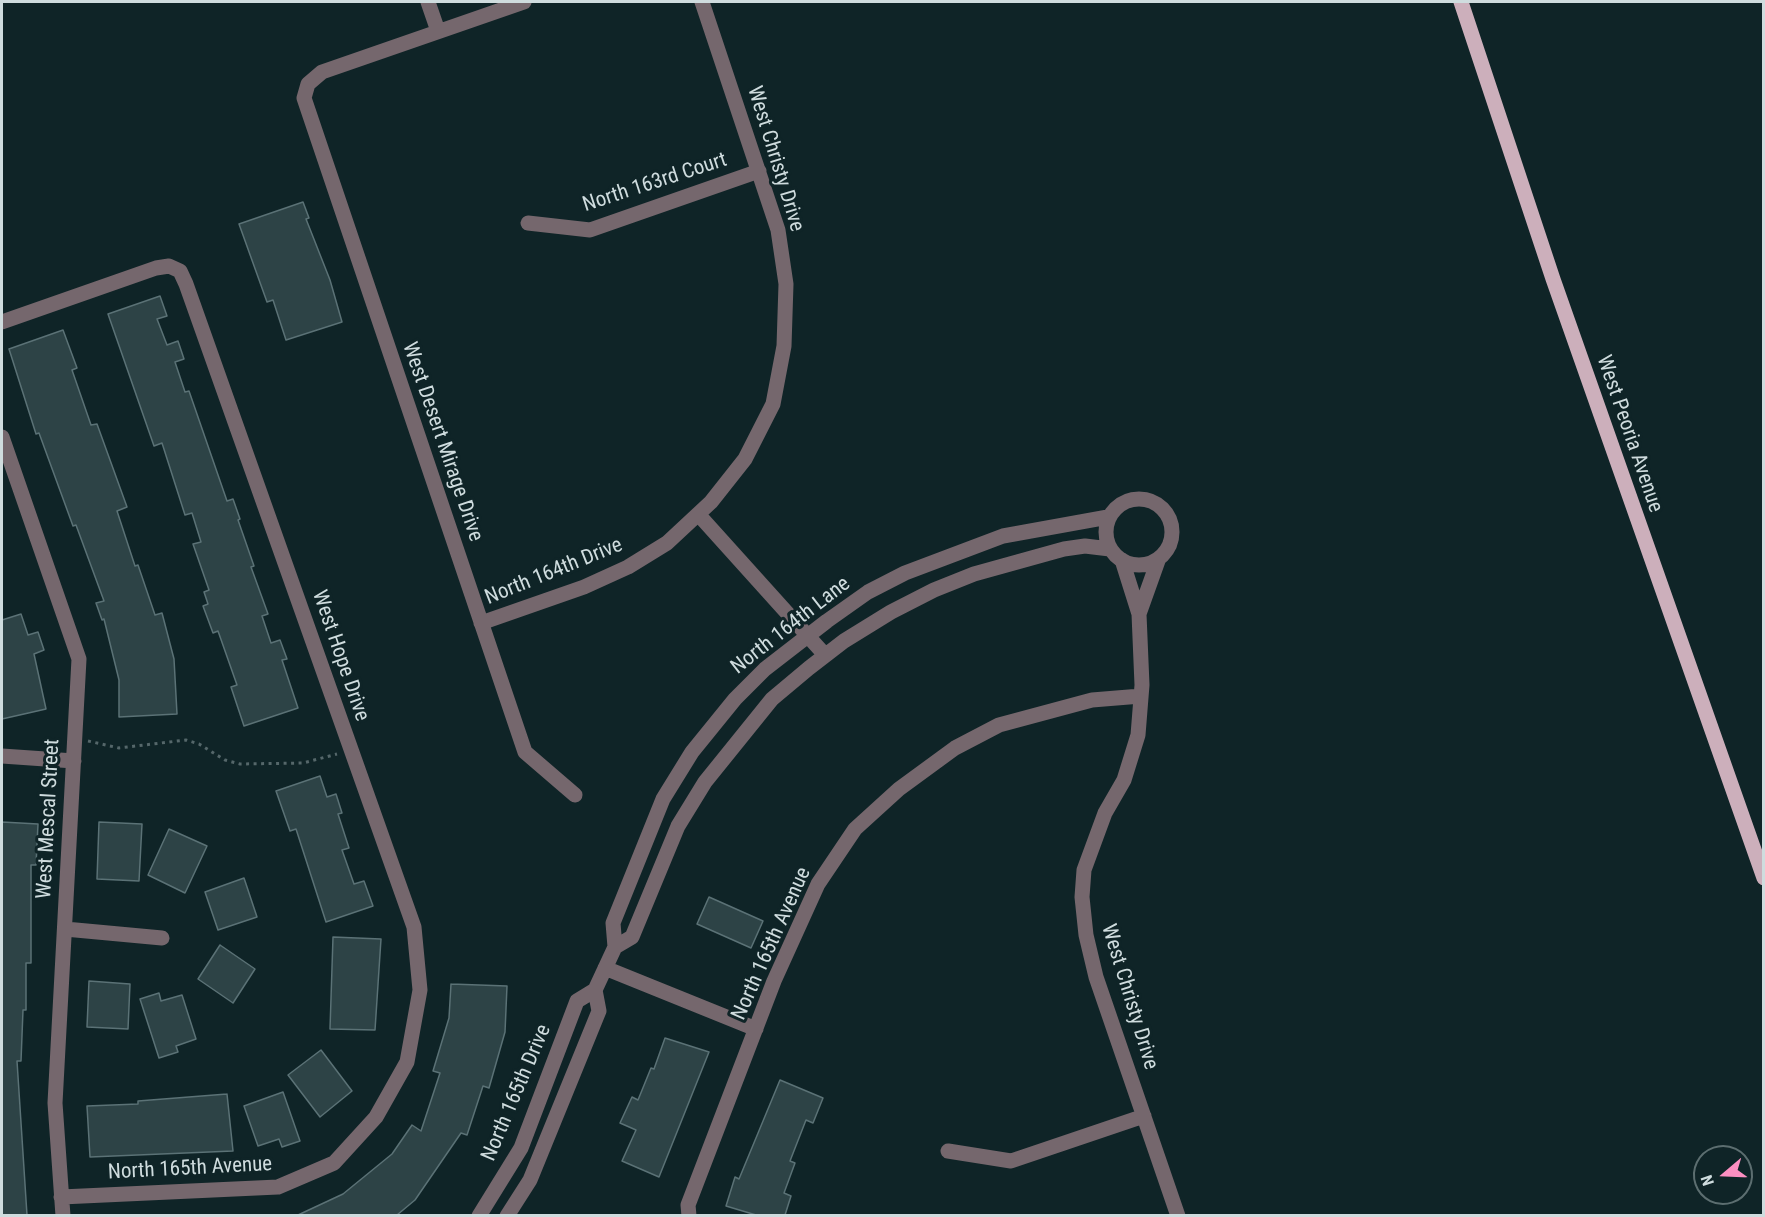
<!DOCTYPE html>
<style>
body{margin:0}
#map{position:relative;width:1765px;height:1217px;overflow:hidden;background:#0f2427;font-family:"Roboto Condensed",sans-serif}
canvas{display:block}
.frame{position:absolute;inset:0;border:3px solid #cfdcde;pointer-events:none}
.north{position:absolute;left:1693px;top:1145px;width:60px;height:60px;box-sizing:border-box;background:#0f2427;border:2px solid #5c6e70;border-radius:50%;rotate:251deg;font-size:16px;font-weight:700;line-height:24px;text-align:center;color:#cfdcde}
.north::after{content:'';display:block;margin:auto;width:21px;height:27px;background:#fc8fc1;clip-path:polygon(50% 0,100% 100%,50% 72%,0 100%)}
</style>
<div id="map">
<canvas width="1765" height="1217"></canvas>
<div class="frame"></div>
<div class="north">N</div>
</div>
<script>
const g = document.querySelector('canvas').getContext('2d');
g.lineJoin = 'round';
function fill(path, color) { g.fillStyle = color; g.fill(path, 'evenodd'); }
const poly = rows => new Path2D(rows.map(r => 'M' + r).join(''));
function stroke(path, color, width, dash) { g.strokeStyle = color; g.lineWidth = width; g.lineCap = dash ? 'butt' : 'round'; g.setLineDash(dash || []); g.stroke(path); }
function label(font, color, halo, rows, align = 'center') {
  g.font = font + ' "Roboto Condensed",sans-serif'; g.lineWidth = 6; g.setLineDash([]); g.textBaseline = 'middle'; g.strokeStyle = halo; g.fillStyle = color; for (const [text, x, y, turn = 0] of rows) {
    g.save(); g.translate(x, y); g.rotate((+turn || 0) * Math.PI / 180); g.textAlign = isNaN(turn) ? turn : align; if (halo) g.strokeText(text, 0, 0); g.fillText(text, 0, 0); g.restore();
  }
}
const building = poly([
 [303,202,309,218,306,219,330,280,342,322,286,340,273,300,267,302,239,224,303,202],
 [160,296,167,316,157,319,167,345,178,341,184,359,175,362,185,392,189,391,227,501,233,499,240,519,238,520,254,566,251,567,268,614,262,616,271,643,280,640,287,659,282,660,298,708,244,726,231,687,237,685,218,631,213,633,203,606,208,604,204,592,209,590,193,544,201,542,192,513,185,515,162,443,154,446,108,314,160,296],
 [63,330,77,368,72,370,91,425,97,424,127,507,117,511,135,566,138,565,155,615,162,613,174,659,177,714,119,717,119,680,104,619,102,620,96,603,104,601,76,525,73,526,39,433,36,434,9,349,63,330],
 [21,614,28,635,38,632,44,650,34,654,46,709,2,719,2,620,21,614],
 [320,776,327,797,336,794,342,813,338,814,349,848,342,850,354,884,364,881,373,906,326,922,296,829,290,831,276,791,320,776],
 [2,822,38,824,36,865,31,865,31,963,26,963,26,1010,23,1010,21,1061,17,1061,27,1215,2,1215,2,822],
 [99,822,142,824,139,881,97,879,99,822],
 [169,829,207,846,185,893,148,875,169,829],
 [244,878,257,917,218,930,205,892,244,878],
 [709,897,763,921,751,948,697,924,709,897],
 [333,937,381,939,375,1030,330,1029,333,937],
 [220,945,255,969,233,1003,198,979,220,945],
 [89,981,130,984,128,1029,87,1027,89,981],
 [451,984,507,986,505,1032,489,1088,483,1086,467,1135,461,1133,415,1200,397,1215,298,1215,343,1194,392,1154,412,1125,421,1131,440,1073,433,1071,449,1018,451,984],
 [159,993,161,1001,182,995,196,1039,176,1046,178,1052,159,1058,140,999,159,993],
 [665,1038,709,1052,659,1177,622,1161,636,1130,620,1123,632,1097,638,1100,651,1068,654,1069,665,1038],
 [321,1050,352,1091,320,1117,288,1075,321,1050],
 [780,1080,823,1098,813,1123,806,1120,790,1161,795,1163,784,1193,791,1196,785,1215,756,1215,726,1206,735,1177,739,1179,780,1080],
 [283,1092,300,1141,282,1147,279,1139,258,1146,244,1106,283,1092],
 [227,1094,233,1151,90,1157,87,1106,138,1104,138,1101,227,1094]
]);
const path = poly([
 [88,741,119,748,186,740,199,744,225,760,240,764,303,763,337,754]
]);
const minor = poly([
 [428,2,438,31],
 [524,2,322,72,308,84,304,98,525,752,575,795],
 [528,223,590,230,759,171],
 [2,322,156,268,169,266,180,271,186,284,414,927,420,990,407,1062,376,1117,334,1163,278,1187,61,1197],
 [2,437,79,659,55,1103,63,1216],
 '1106 532a33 33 0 1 1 66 0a33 33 0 1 1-66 0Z',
 [698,514,825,655],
 [1122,560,1139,614,1142,685,1138,735,1124,780,1105,813,1084,870,1082,897,1086,935,1096,977,1178,1216],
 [1139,614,1159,558],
 [481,623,584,587,628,567,667,543,711,502,745,459,773,404,784,346,786,284,778,230,702,2],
 [2,756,74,761],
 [65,929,162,938],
 [615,947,632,937,678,826,705,782,772,699,809,668,844,641,891,612,934,590,974,574,1064,549,1085,546,1110,549],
 [605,968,756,1029],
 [948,1151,1011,1161,1144,1116],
 [479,1216,521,1148,577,1001,595,990,615,947,613,923,663,799,692,752,735,699,765,669,827,621,868,592,905,573,1003,536,1108,517],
 [507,1216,530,1180,599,1011,595,990],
 [689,1216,688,1205,774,981,818,884,855,829,899,789,955,748,999,725,1092,700,1141,696]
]);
const major = poly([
 [1461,2,1553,279,1764,878]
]);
const streetNames = [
 ["West Christy Drive",775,159,73],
 ["North 163rd Court",655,183,-18],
 ["West Peoria Avenue",1629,434,71],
 ["West Desert Mirage Drive",442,442,71],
 ["North 164th Drive",554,572,-22],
 ["North 164th Lane",791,626,-38],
 ["West Hope Drive",340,656,71],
 ["West Mescal Street",49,819,-87],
 ["North 165th Avenue",772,944,-66],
 ["West Christy Drive",1129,997,73],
 ["North 165th Drive",517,1093,-67],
 ["North 165th Avenue",190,1169,-3]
];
fill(building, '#2d4346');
stroke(building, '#5b7276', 1.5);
stroke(path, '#55676a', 3, [3, 4.5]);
stroke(minor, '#75676d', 15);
stroke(major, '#ccafbb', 15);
label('21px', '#cfdcde', '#0f2427', streetNames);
</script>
